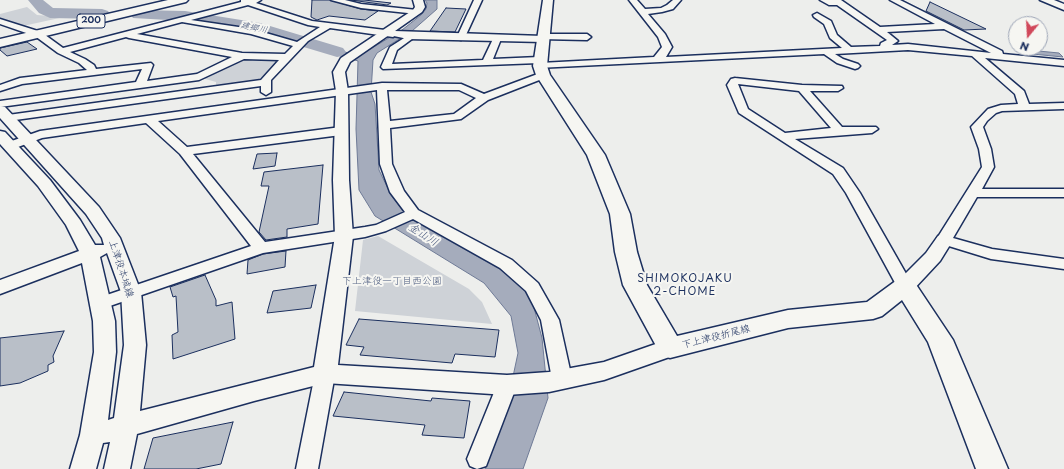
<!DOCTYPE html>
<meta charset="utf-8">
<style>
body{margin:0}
#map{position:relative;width:1064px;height:469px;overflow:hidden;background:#edeeec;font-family:"Playpen Sans",sans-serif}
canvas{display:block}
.north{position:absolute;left:1008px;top:16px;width:40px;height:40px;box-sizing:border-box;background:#f6f6f2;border:1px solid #9ea6b7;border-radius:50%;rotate:198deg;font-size:11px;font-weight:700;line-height:16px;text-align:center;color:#1b2f5e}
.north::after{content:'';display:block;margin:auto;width:14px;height:18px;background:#d1495b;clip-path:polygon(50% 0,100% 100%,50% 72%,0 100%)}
</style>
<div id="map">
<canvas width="1064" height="469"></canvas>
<div class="north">N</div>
</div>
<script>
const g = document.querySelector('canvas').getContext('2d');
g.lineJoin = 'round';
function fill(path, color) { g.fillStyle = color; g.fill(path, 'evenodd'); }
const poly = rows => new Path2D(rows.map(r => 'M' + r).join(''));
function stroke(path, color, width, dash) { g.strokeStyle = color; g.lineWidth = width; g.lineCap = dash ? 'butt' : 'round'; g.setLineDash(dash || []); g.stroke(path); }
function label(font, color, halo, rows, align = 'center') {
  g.font = font + ' "Playpen Sans","Klee One",sans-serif'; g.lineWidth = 4; g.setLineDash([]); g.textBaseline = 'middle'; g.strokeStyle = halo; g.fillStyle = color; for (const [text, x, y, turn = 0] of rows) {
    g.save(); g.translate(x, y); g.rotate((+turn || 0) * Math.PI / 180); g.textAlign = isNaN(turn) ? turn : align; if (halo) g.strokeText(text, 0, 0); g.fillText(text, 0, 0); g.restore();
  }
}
const green = poly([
 [27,7,37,15,64,17,23,26,0,18,0,14],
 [245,58,279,60,259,80,216,85,216,82,202,78],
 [378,236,469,289,482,302,492,324,355,311,363,240]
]);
const water = poly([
 [425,0,437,0,437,9,412,31,377,53,373,60,371,92,375,104,379,170,391,195,409,218,503,271,524,286,533,304,542,338,548,398,523,469,485,469,508,400,518,353,511,316,484,283,375,216,359,190,356,129,358,61,305,44,308,41,342,52,362,54,402,30,421,15,426,9,427,3,425,0],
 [1018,49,1059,53,1063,57,1022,53,1018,49]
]);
const river = poly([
 [28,0,43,0,53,8,102,9,108,11,110,14,108,17,102,19,50,18,39,13,28,0],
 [139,10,185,11,260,23,343,48,346,52,343,56,337,57,257,33,185,21,133,18,131,15,133,12,139,10]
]);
const building = poly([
 [312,0,330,0,361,9,378,11,365,20,329,16,317,20,311,17,312,0],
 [351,0,364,0,391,3,387,5,351,0],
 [930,2,986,29,964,30,926,11,930,2],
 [446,8,466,9,455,32,430,31,446,8],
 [27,42,37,49,7,56,0,50,0,48,27,42],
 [277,153,275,166,253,169,257,154,277,153],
 [323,165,318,224,287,229,287,237,266,240,259,232,269,186,261,186,264,172,323,165],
 [286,251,285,267,247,274,248,260,263,254,286,251],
 [205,275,216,300,216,306,232,302,235,339,173,359,172,335,178,332,176,296,173,297,170,287,205,275],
 [316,285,311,308,267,313,273,291,316,285],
 [359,319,499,330,495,357,455,354,452,363,360,355,364,347,346,345,359,319],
 [64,331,53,356,54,362,48,365,48,371,20,383,0,386,0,338,64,331],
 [344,392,431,401,432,398,470,401,464,438,422,435,425,425,333,416,344,392],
 [233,422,221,464,196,469,144,469,153,438,233,422]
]);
const minor = poly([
 [241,0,261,0,256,3,312,21,393,31,397,34,393,37,330,28,308,41,271,80,271,92,266,95,261,92,261,86,8,121,2,118,8,115,261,80,279,60,244,59,199,80,0,107,0,101,136,82,142,69,22,84,0,91,0,85,20,78,87,70,79,63,58,53,35,36,0,24,0,19,41,32,63,48,241,2,241,0],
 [248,5,308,25,320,27,297,42,252,29,191,20,248,5],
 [182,22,251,34,293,46,285,54,242,53,137,34,182,22],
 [126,37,129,38,232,57,197,74,147,81,153,65,151,63,96,69,94,65,85,59,70,52,126,37],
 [331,0,345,0,361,4,417,10,421,12,417,14,361,8,331,0],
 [474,0,482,0,465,37,461,40,458,39,457,37,474,0],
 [629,0,637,0,645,9,661,8,667,5,673,0,681,0,673,9,662,12,648,14,665,34,672,47,666,57,842,48,830,38,824,24,814,17,813,15,817,13,831,21,837,35,851,47,880,46,881,43,887,40,837,5,829,5,820,0,841,0,880,27,935,24,890,0,900,0,1002,51,1003,54,1064,60,1064,66,985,58,1024,91,1029,104,1064,103,1064,109,1002,111,996,113,987,121,983,127,991,149,994,167,982,189,1064,189,1064,197,977,197,953,238,992,249,1064,259,1064,269,991,259,939,243,936,240,982,167,979,149,971,127,988,109,1001,105,1018,104,1015,94,972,56,908,50,835,54,843,59,858,64,860,66,858,68,855,69,837,63,824,54,537,68,535,66,537,64,540,63,654,57,662,47,658,37,629,0],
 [944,29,991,53,908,44,892,45,898,41,887,32,944,29],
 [412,33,416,36,397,50,392,64,483,60,493,39,497,36,501,39,493,59,539,57,544,60,539,63,383,69,381,67,390,47,412,33],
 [543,34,587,34,591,37,587,40,540,39,540,35,543,34],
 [543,72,547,73,548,75,547,77,488,100,461,119,390,128,392,164,404,191,418,210,512,260,538,283,559,320,572,379,569,385,562,387,555,385,552,379,541,320,526,291,500,268,413,219,386,231,365,237,263,253,107,307,101,309,95,307,92,303,95,299,251,246,180,154,146,123,42,138,10,150,4,146,6,143,40,131,382,83,461,84,484,94,543,72],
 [377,90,380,164,390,192,405,212,376,225,365,227,265,242,193,154,341,135,347,131,345,129,341,127,187,147,158,121,377,90],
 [387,90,459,90,476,98,454,114,390,121,387,90],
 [735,78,802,85,842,86,843,88,838,91,810,91,842,127,876,127,878,129,872,133,795,139,843,168,860,193,913,286,911,290,905,292,899,290,846,193,833,174,739,113,727,85,731,79,735,78],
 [738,84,799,91,831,128,785,133,748,109,738,84],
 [325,366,332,368,335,374,318,469,296,469,315,374,318,368,325,366],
 [507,377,514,379,517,385,486,466,477,469,470,466,467,459,497,385,500,379,507,377]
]);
const tertiary = poly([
 [413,0,423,0,425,7,422,12,395,31,543,36,548,39,543,42,408,39,389,35,350,62,345,72,348,91,349,180,353,236,338,365,507,375,549,372,604,362,670,339,678,342,681,348,678,354,604,380,549,392,507,395,325,383,254,401,137,434,130,469,104,469,110,442,103,443,96,469,70,469,80,435,94,352,93,321,82,263,0,294,0,280,79,251,66,225,38,186,0,144,0,131,5,132,50,180,80,220,95,245,104,245,102,238,86,214,0,118,0,106,5,107,99,207,120,238,141,292,146,345,140,411,314,367,335,236,333,180,336,91,333,72,341,58,413,10,415,7,413,0],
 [107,253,121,292,124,345,114,418,108,420,116,352,115,321,100,257,107,253],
 [1040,0,1054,0,1064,4,1064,10,1040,0],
 [944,234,950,236,953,240,940,261,912,291,905,293,898,291,895,286,898,281,926,253,938,236,944,234]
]);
const secondary = poly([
 [543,0,553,0,547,66,550,75,605,155,630,214,637,252,647,285,677,336,788,310,867,302,897,280,905,278,913,280,953,340,1008,469,976,469,928,342,902,300,882,316,873,319,788,328,670,358,661,355,623,285,615,252,610,214,587,155,536,75,533,66,543,0]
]);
const trunk = poly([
 [168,0,188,0,186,2,0,47,0,39,168,0]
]);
const shields = [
 [91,21,28]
];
const shieldNames = [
 ["200",91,21]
];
const farWaternames = [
 ["建郷川",254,28,12]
];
const streetNames = [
 ["上津役本城線",121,269,72],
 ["下上津役折尾線",716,337,-14]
];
const parkNames = [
 ["下上津役一丁目西公園",392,281]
];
const waterNames = [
 ["金山川",423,235,32]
];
const neighbourhoodNames = [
 ["SHIMOKOJAKU",685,279],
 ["2-CHOME",685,292]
];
fill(green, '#ced2d7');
fill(water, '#a5acbc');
stroke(water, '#6e7a96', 1);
fill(river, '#a5acbc');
fill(building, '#b9bfc8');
stroke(building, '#1b2f5e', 1);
stroke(minor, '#1b2f5e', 3);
stroke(tertiary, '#1b2f5e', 3);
stroke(secondary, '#1b2f5e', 3);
stroke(trunk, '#1b2f5e', 3);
fill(minor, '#f6f6f2');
fill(tertiary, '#f6f6f2');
fill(secondary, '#f6f6f2');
fill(trunk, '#f6f6f2');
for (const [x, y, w] of shields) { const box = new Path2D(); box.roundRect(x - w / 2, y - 7, w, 14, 3); g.fillStyle = '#f6f6f2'; g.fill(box); stroke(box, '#1b2f5e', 1); }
label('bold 9px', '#1b2f5e', null, shieldNames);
label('italic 9px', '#44547a', '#f6f6f2', farWaternames);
label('10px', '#1b2f5e', '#f6f6f2', streetNames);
label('10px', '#48587c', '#f6f6f2', parkNames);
label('italic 11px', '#44547a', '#f6f6f2', waterNames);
g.letterSpacing = '1px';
label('11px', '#1b2f5e', '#f6f6f2', neighbourhoodNames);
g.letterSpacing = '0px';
</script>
